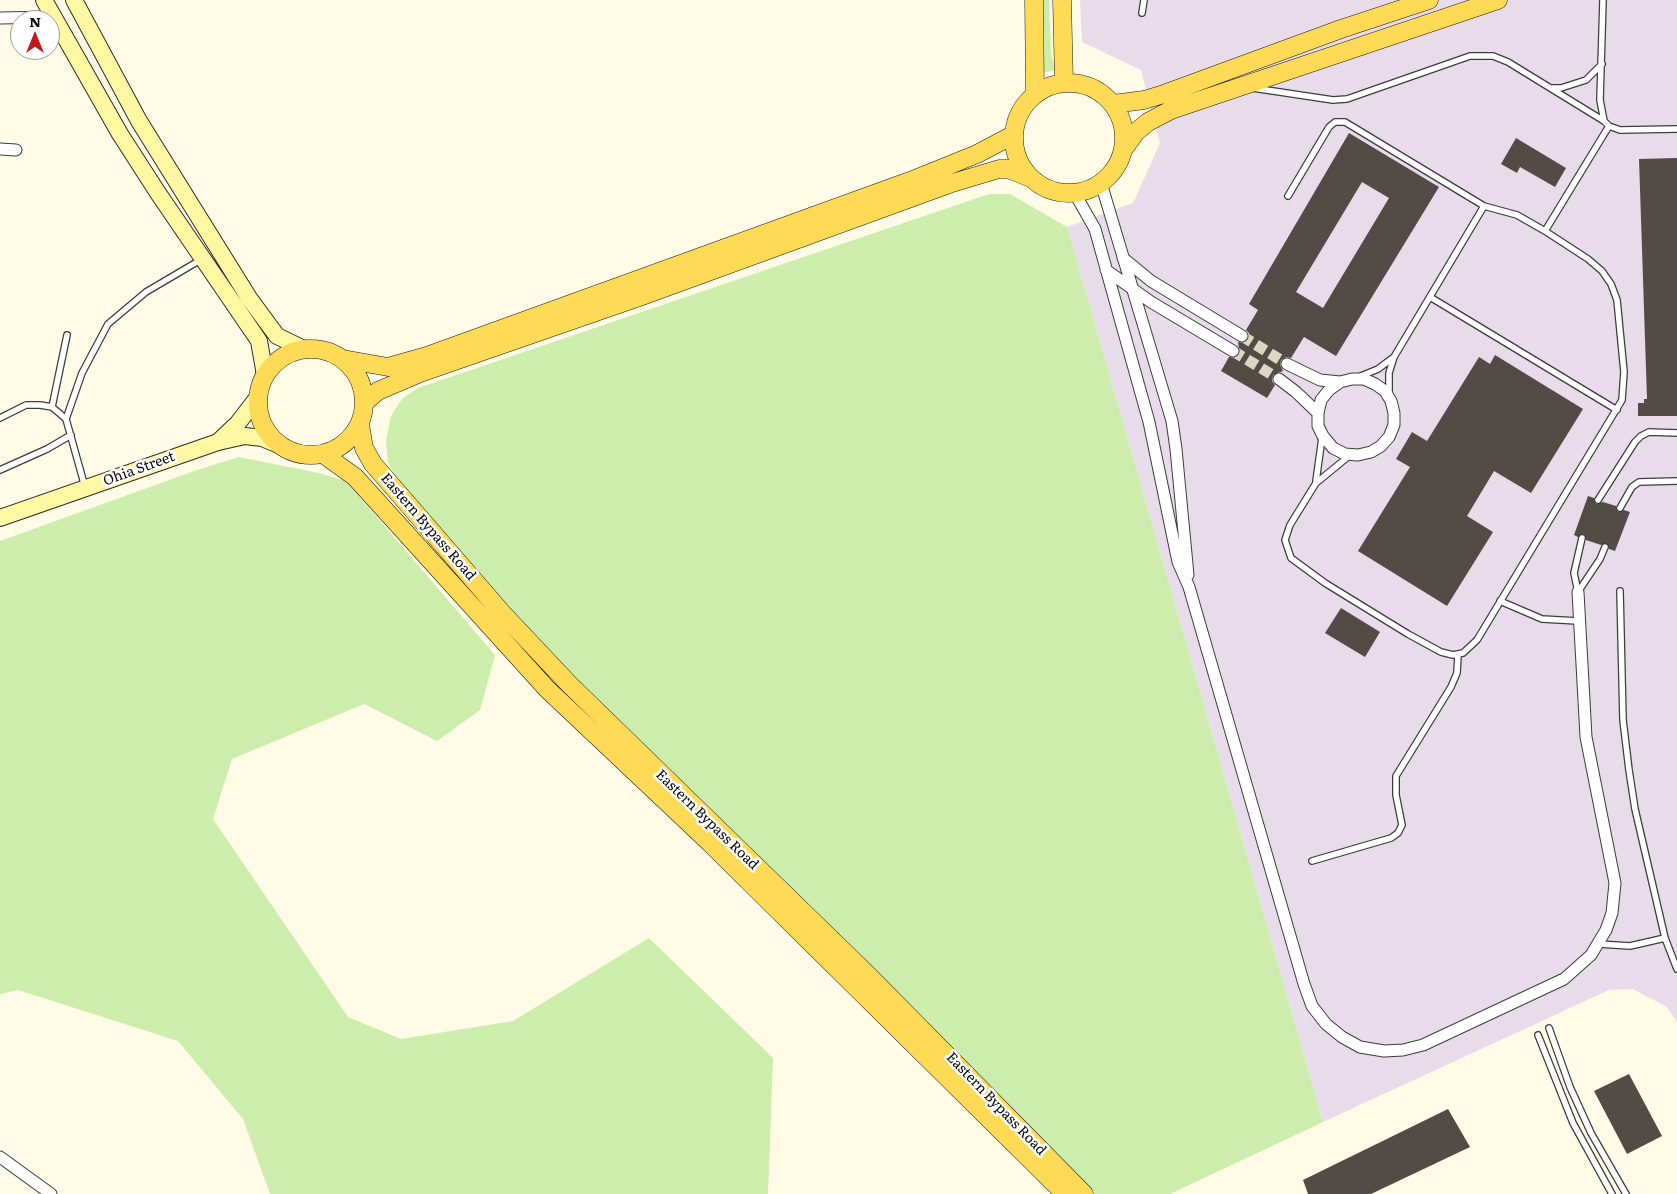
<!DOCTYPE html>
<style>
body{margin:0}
#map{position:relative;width:1677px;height:1194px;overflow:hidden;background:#fffbe6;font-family:Literata,serif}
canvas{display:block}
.north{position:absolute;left:10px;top:10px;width:50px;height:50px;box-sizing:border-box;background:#fff;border:1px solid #9d9d9d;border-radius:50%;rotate:0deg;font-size:14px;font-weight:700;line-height:20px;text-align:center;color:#090909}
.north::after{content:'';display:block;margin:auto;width:18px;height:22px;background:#c51619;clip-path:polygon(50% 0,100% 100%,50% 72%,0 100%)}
</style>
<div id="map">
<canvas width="1677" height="1194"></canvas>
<div class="north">N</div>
</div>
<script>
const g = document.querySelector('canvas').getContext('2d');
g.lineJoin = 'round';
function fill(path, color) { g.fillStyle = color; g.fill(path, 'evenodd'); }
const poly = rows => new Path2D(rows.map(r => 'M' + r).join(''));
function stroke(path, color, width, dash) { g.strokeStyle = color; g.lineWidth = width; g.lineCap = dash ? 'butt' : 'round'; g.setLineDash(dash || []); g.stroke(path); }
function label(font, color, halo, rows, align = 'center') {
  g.font = font + ' Literata,serif'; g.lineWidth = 5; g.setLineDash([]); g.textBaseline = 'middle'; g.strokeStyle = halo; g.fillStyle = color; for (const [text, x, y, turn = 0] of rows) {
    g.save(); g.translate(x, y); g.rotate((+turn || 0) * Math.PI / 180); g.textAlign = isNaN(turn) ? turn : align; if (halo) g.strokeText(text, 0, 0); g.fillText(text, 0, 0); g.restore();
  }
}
const industrial = poly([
 [1080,0,1677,0,1677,1022,1667,1007,1633,989,1609,990,1323,1122,1067,227,1133,203,1160,143,1141,70,1082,42]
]);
const green = poly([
 [1042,0,1049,0,1051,54,1056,70,1043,73],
 [989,194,1010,194,1067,227,1323,1122,1170,1194,1089,1194,629,745,418,512,388,463,386,441,391,416,402,399,418,388],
 [239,457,319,473,346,481,495,655,480,710,437,741,364,704,232,759,213,819,348,1017,401,1039,513,1021,649,938,773,1058,768,1194,270,1194,243,1119,178,1041,18,990,0,994,0,541,197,470]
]);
const building = poly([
 [1349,133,1439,187,1336,356,1304,337,1291,358,1286,357,1281,360,1280,365,1283,371,1273,375,1272,381,1275,385,1267,398,1221,371,1229,357,1236,358,1240,354,1238,342,1245,343,1249,339,1249,333,1246,330,1258,310,1249,304],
 [1362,182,1389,198,1323,308,1296,292],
 [1516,138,1566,168,1555,187,1520,167,1517,173,1501,164],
 [1677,158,1677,416,1638,416,1638,403,1644,403,1644,399,1647,399,1639,159],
 [1495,355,1583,409,1531,493,1494,471,1467,516,1493,532,1447,606,1358,551,1410,467,1396,459,1412,432,1427,441,1479,357,1490,364],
 [1588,496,1594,498,1596,504,1603,502,1616,506,1618,512,1624,510,1630,512,1615,551,1609,549,1606,543,1601,545,1586,540,1584,534,1578,537,1574,535],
 [1341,608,1380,632,1365,657,1325,633],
 [1629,1074,1662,1136,1627,1154,1594,1091],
 [1448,1109,1470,1147,1371,1194,1308,1194,1303,1180]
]);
const streetTunnel = poly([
 [1242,336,1287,364],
 [1233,351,1279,379]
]);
const lane = poly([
 [1603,0,1600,100,1604,121,1609,126,1620,130,1677,129],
 [1142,13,1144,0],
 [1253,88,1333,100,1347,99,1470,56,1493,56,1508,62,1604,121],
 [1551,88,1561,88,1586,80,1602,64],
 [1288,196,1329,127,1335,122,1345,122,1484,206,1517,215,1545,231],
 [1430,297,1617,410],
 [1361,376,1378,369,1394,357],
 [1389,393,1389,373,1394,357,1484,206],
 [52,407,67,335],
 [0,418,26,405,40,405,52,407,66,419],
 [1349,456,1316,483,1290,525,1285,540,1291,558,1325,583,1408,634,1441,652,1453,655,1463,653,1477,640,1622,400,1624,372,1617,300,1611,284,1602,271,1588,259,1545,231,1609,126],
 [0,470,47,449,71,435],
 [1316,481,1322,438],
 [85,487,66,419,82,373,108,324,146,292,202,259],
 [1598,500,1635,442,1641,436,1649,432,1677,433],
 [1620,508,1632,487,1639,482,1677,481],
 [1582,538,1574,573,1578,592,1600,559,1605,547],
 [1620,591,1623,720,1629,770,1635,809,1665,938,1677,969],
 [1500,601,1542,619,1578,621],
 [1312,861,1391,838,1398,833,1402,825,1396,795,1396,776,1451,687,1457,673,1458,655],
 [1599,944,1630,946,1665,938],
 [1549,1028,1570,1087,1591,1133,1626,1194],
 [1538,1035,1573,1123,1612,1194]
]);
const street = poly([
 [0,18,53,17],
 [0,149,16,150],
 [1101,183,1172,421,1176,449,1188,575],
 [1074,192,1095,229,1149,422,1178,562,1189,587,1304,984,1312,1006,1326,1024,1342,1037,1360,1047,1384,1051,1403,1050,1423,1045,1564,979,1591,955,1606,930,1612,913,1615,883,1586,737,1578,592],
 [1123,258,1151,281,1242,336],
 [1106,270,1151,302,1233,351],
 [1287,364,1320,380,1340,382,1352,379,1364,379,1375,384,1385,391,1391,401,1394,413,1394,425,1389,437,1381,446,1371,452,1358,455,1345,454,1333,448,1323,436,1318,426,1318,413,1321,400,1329,390,1340,382],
 [1279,379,1296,392,1318,413],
 [0,1157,51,1194]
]);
const secondary = poly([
 [44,0,120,134,158,193,259,341,265,375],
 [74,0,139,121,249,298,277,336,304,349],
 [218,442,238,423,258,397],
 [0,518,218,442,245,436,262,438,279,445]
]);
const primary = poly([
 [1034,0,1035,94],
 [1062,0,1064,82],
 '1014 138a55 55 0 1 1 110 0a55 55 0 1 1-110 0Z',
 [1113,104,1144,100,1164,94,1341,29,1429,0],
 [1123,150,1136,132,1148,122,1171,110,1498,0],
 '258 402a53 53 0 1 1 106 0a53 53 0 1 1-106 0Z',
 [343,359,388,367,427,356,910,181,977,154,1013,135],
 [365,402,378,391,420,373,642,296,949,184,999,169,1008,169,1031,178],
 [360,425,364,448,373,464,503,614,569,684,869,976,1084,1194],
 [323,454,355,477,547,689,709,842,1065,1194]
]);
const streetNames = [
 ["Ohia Street",139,469,-20],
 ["Eastern Bypass Road",428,527,49],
 ["Eastern Bypass Road",707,820,44],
 ["Eastern Bypass Road",996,1104,46]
];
fill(industrial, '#e9dcea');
fill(green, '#ccedac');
fill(building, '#534b45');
stroke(streetTunnel, '#dad7c5', 11, [11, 5.5]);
stroke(lane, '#3c3c3c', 8);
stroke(street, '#3c3c3c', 13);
stroke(secondary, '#2b2b2b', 18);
stroke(primary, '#1a1a1a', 19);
stroke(lane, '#fff', 5.5);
stroke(street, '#fff', 11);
stroke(secondary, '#fff7a1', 16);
stroke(primary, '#ffda56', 18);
label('14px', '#090909', '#fff', streetNames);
</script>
